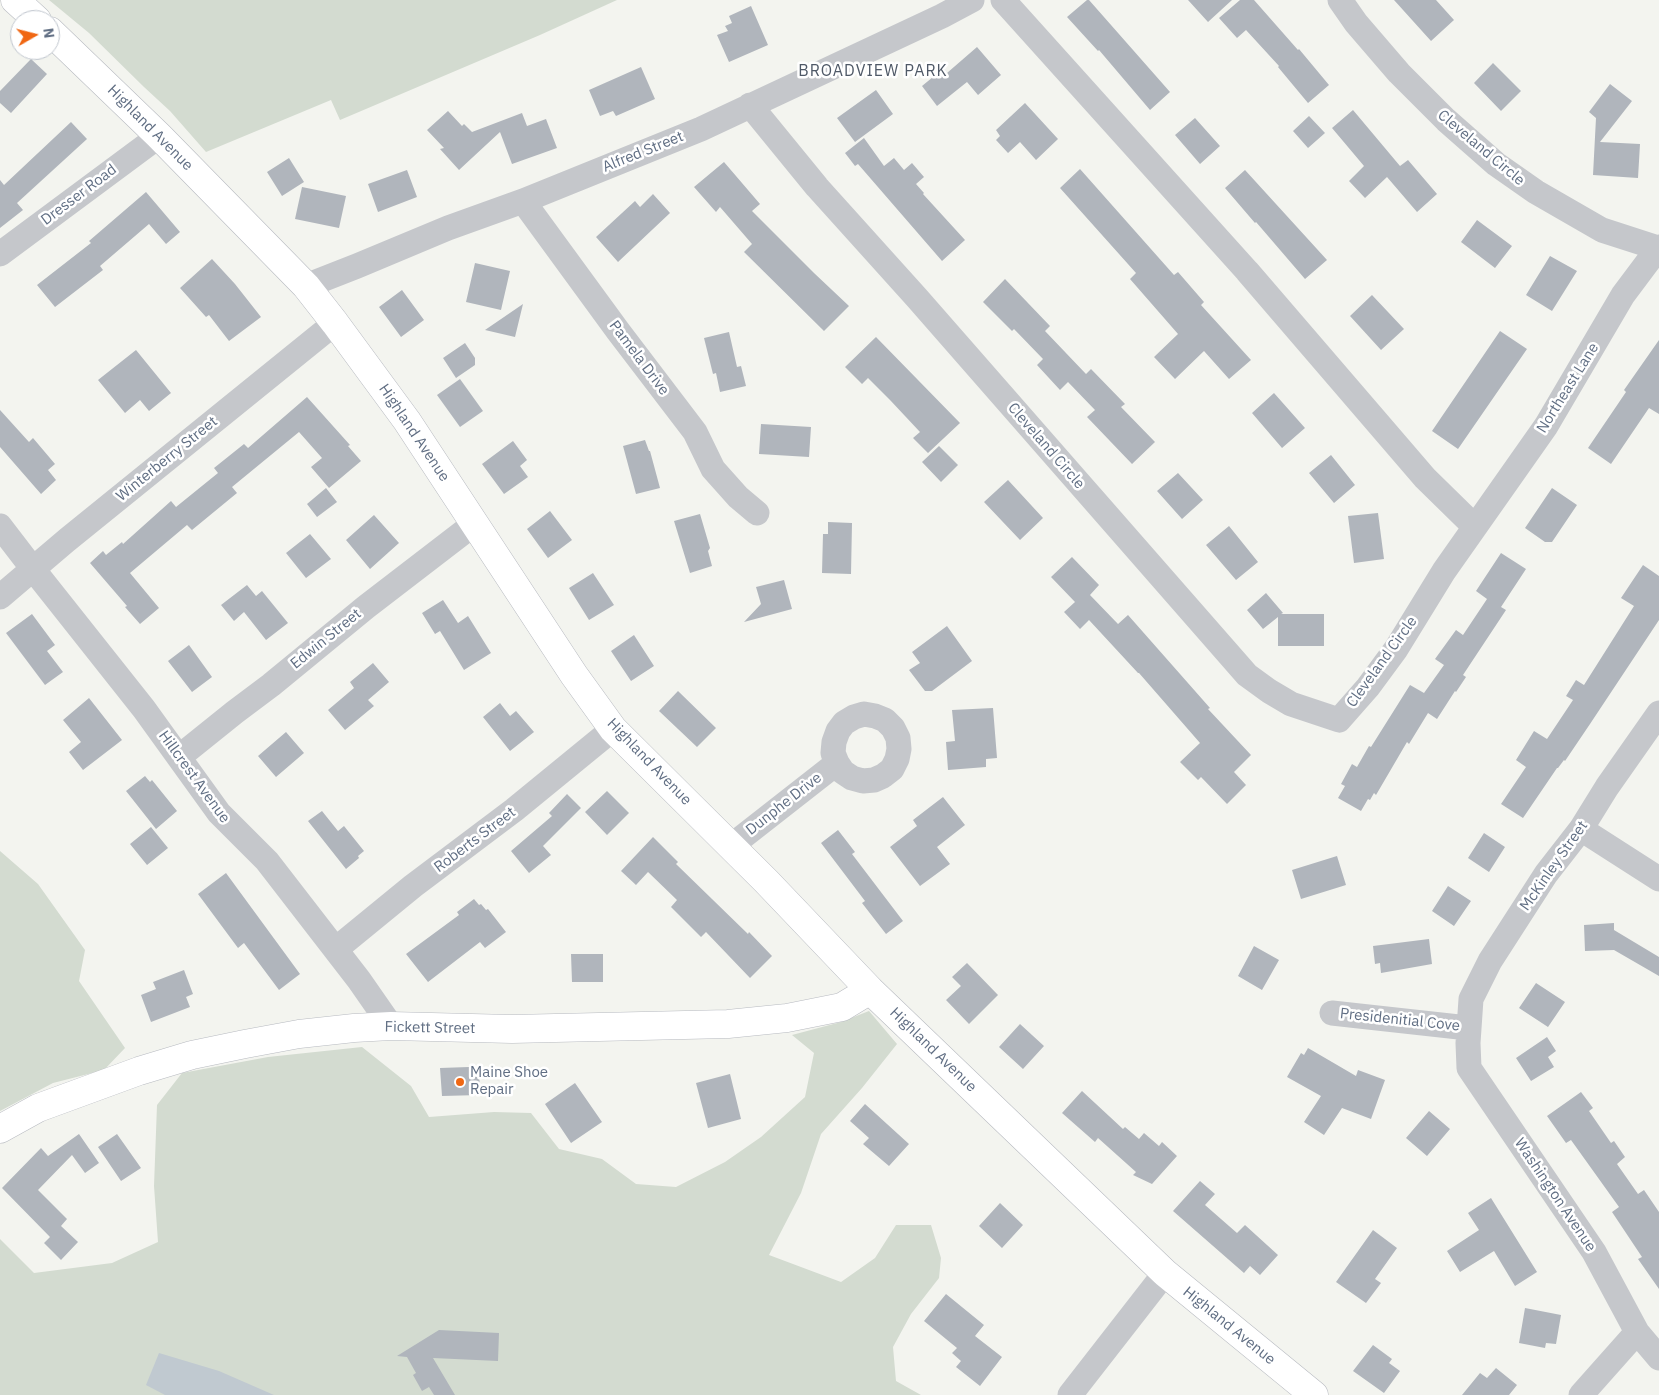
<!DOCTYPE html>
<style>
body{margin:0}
#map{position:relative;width:1659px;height:1395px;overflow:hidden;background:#f3f4ef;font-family:"IBM Plex Sans",sans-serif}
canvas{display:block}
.north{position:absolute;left:10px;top:10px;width:50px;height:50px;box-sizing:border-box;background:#fff;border:1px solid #bfc5cd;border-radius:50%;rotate:82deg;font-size:14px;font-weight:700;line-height:20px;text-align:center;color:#606e83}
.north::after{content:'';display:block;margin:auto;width:18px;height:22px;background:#f06713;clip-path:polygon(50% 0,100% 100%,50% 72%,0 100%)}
</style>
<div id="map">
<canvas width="1659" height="1395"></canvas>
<div class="north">N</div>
</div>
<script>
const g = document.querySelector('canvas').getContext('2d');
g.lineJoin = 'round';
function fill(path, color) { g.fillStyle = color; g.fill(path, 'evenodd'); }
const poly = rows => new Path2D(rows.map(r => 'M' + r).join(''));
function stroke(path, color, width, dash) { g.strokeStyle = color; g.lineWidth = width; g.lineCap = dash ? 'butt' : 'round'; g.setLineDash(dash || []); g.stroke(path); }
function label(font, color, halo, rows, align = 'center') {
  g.font = font + ' "IBM Plex Sans",sans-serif'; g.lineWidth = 5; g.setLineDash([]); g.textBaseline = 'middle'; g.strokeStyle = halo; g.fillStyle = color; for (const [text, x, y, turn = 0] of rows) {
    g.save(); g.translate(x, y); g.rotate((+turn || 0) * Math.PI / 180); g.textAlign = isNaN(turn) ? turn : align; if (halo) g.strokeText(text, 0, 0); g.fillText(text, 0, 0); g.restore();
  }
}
const green = poly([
 [49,0,617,0,540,35,340,120,331,100,206,152,170,111,144,87,89,33],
 [0,851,38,884,85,950,79,981,125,1048,104,1070,53,1083,0,1111],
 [869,1011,897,1044,862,1088,821,1134,801,1193,769,1255,841,1282,875,1258,896,1225,931,1225,941,1258,939,1278,911,1314,893,1347,896,1381,921,1395,0,1395,0,1239,34,1273,112,1263,158,1242,154,1186,157,1105,182,1073,268,1057,362,1047,411,1086,429,1117,494,1112,531,1113,559,1149,602,1159,636,1184,676,1187,725,1162,761,1137,805,1097,814,1053,792,1035,841,1022]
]);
const water = poly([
 [159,1353,219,1371,274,1395,165,1395,146,1385]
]);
const building = poly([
 [1087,0,1089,0,1170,92,1150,110,1099,50,1098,51,1067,17],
 [1188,0,1232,0,1208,22],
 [1240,0,1254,0,1298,50,1299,49,1329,85,1308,103,1278,67,1279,66,1246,30,1237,38,1219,18],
 [1394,0,1436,0,1454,20,1431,41],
 [751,6,768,45,729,62,717,35,728,31,725,26,732,23,729,16],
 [977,47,1001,75,978,95,967,82,937,106,922,86,944,68,947,73],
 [31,59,47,74,11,113,0,103,0,91],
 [1493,63,1521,91,1501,111,1474,83],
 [641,67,655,99,616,116,613,111,600,116,589,90],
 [1610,84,1632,101,1600,142,1640,144,1638,178,1593,175,1596,118,1589,112],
 [876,90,893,114,855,142,837,118],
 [1025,103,1058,139,1036,160,1020,142,1008,153,996,140,1000,136,996,130],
 [1353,110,1400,166,1408,160,1437,194,1417,212,1387,177,1365,198,1349,181,1364,166,1332,128],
 [448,111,462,126,464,124,472,132,522,113,527,126,546,119,557,148,512,164,500,132,459,170,440,149,444,148,427,130],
 [1309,116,1325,133,1308,148,1293,131],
 [1195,118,1220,146,1200,164,1175,135],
 [71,122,87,139,17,203,23,210,0,228,0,180,4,185],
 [864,138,884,166,894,158,904,170,912,163,924,177,916,184,924,193,923,194,965,240,942,261,858,164,855,166,845,153],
 [289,158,304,182,282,196,267,172],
 [724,162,760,204,752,211,814,273,849,306,824,331,744,252,752,244,720,207,716,212,694,187],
 [1080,169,1174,275,1178,272,1204,302,1201,305,1251,360,1229,379,1204,351,1175,379,1154,357,1178,334,1130,279,1136,273,1060,188],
 [407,170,417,197,378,212,368,184],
 [1245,170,1327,260,1305,279,1256,222,1255,223,1225,188],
 [302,187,346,196,339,228,295,219],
 [146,192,180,232,166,244,149,224,100,266,103,270,55,307,37,285,91,243,89,241],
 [653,194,670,213,618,262,596,237,635,201,640,207],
 [1477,220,1512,246,1495,268,1461,242],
 [1550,256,1577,271,1552,311,1526,295],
 [212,259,235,284,261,317,229,341,209,315,206,317,180,288],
 [475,263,510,271,501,310,466,302],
 [1005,279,1050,326,1045,331,1086,374,1091,369,1125,404,1121,407,1155,442,1132,464,1087,417,1095,410,1068,382,1060,390,1037,365,1043,359,1014,329,1012,331,983,302],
 [402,290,424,320,401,337,379,307],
 [1372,295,1404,329,1381,350,1350,316],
 [523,304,515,337,485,330],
 [1500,331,1527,349,1458,449,1432,431],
 [729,332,737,367,741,366,746,386,720,392,716,373,713,374,704,338],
 [876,337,960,423,928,453,913,438,920,432,890,400,868,378,862,384,845,367],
 [1659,340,1659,414,1649,408,1611,464,1588,448,1626,392,1624,390],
 [465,343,475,358,475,365,456,378,443,358],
 [136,350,171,393,149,411,140,400,125,413,98,380],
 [460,379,483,411,460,427,437,395],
 [1274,393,1305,428,1282,448,1252,413],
 [307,397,350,445,348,446,361,461,329,488,311,467,322,458,299,432,232,487,237,493,192,530,187,525,130,573,159,608,140,624,125,607,127,606,90,563,103,551,106,555,122,542,123,544,171,501,176,507,218,473,214,468,244,444,248,448],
 [0,410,29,442,33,438,55,464,48,470,56,480,41,494,0,447],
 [761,424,811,427,809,457,759,454],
 [645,440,649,451,650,451,660,488,636,494,623,446],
 [513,441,527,460,520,466,528,477,504,494,482,464],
 [939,446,958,465,941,482,922,462],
 [1331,455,1355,485,1334,503,1309,473],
 [1178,473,1203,500,1182,519,1157,491],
 [1008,480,1043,518,1020,540,984,502],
 [326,488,337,502,317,517,307,504],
 [1552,488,1577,505,1552,542,1545,542,1525,528],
 [550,511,572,540,548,558,527,529],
 [1378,513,1384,559,1354,563,1348,516],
 [700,514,710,548,708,551,712,566,690,573,674,521],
 [374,515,399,543,370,569,346,540],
 [828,522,852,523,851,574,822,573,823,534,828,534],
 [1229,526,1258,562,1236,580,1206,545],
 [310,534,331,559,306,578,286,553],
 [1501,553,1526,569,1501,607,1506,610,1463,675,1466,677,1456,692,1455,691,1437,719,1428,713,1409,744,1407,742,1376,795,1374,793,1370,800,1368,799,1361,811,1338,798,1345,786,1341,784,1352,764,1357,767,1369,746,1371,747,1410,685,1424,693,1444,665,1435,659,1456,630,1463,635,1487,599,1476,591],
 [1072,557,1099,585,1090,595,1118,624,1128,615,1210,708,1208,709,1251,755,1234,772,1246,785,1227,804,1201,777,1198,780,1180,762,1200,743,1139,673,1138,673,1089,620,1080,629,1064,612,1075,602,1051,577],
 [1643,565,1659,576,1659,620,1590,724,1565,761,1564,760,1558,768,1557,768,1523,818,1501,804,1526,767,1516,760,1534,731,1547,739,1573,700,1566,696,1576,680,1584,685,1634,606,1621,598],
 [593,573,614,605,589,620,569,588],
 [784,580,792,609,744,622,761,604,756,587],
 [247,585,256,596,262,591,288,623,266,640,244,612,234,621,221,605],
 [1266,593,1283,613,1281,614,1324,614,1324,646,1278,646,1278,617,1263,629,1247,610],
 [443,600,458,623,468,616,491,653,464,670,440,631,435,634,422,613],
 [32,614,55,645,47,651,63,672,45,685,6,633],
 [947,626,972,661,932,691,925,691,909,670,920,663,912,652],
 [634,635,654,666,631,681,611,651],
 [189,645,212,677,192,692,168,661],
 [373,663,389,682,368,700,374,706,345,730,328,710,354,688,350,682],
 [678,691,716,728,697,747,659,711],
 [89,698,122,740,83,770,69,752,81,742,63,720],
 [500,703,510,716,516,711,534,732,510,751,483,717],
 [993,708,997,758,986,759,986,767,948,770,946,742,955,741,952,710],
 [286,732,304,753,276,777,258,756],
 [145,776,150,782,152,780,177,811,156,829,126,791],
 [607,791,629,813,607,835,585,812],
 [567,794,581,808,543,846,551,855,529,873,511,851,552,816,549,813],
 [943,797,965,825,937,847,950,864,920,886,890,847,917,826,913,820],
 [322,811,338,831,344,826,364,851,358,856,359,858,346,869,308,821],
 [151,827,168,848,147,865,130,844],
 [838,830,855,852,852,854,903,921,886,934,862,903,865,901,821,843],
 [1484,833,1505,847,1489,872,1468,858],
 [653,837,678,862,676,864,748,934,749,932,772,956,750,978,706,932,701,937,671,907,677,900,648,872,636,885,621,871],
 [1337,856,1346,885,1301,899,1292,870],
 [226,873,300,974,279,990,244,943,238,948,198,894],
 [1448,886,1471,901,1454,926,1432,911],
 [474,899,479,905,481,904,486,910,488,909,506,932,485,948,480,942,428,982,406,954,459,915,457,912],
 [1614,923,1614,930,1659,957,1659,976,1614,950,1585,951,1584,925],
 [1429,939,1432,964,1381,973,1380,963,1375,964,1373,946],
 [1254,946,1279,960,1262,990,1238,976],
 [571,954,603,954,603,982,572,982],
 [967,963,998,995,969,1024,946,1000,961,986,952,977],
 [184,970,193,994,186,997,190,1007,151,1022,141,995,156,989,153,982],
 [1536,983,1565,1002,1548,1027,1519,1008],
 [1020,1024,1044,1046,1023,1069,999,1047],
 [1547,1037,1556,1051,1548,1057,1554,1067,1531,1081,1516,1058],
 [1308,1048,1356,1076,1358,1070,1385,1080,1371,1119,1342,1108,1324,1135,1304,1122,1321,1096,1287,1077,1301,1053,1304,1055],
 [469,1067,469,1069,479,1069,480,1095,442,1096,440,1068],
 [730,1074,741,1119,708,1128,696,1083],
 [575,1083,602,1122,571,1143,545,1104],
 [1082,1091,1123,1129,1125,1127,1139,1139,1144,1133,1159,1146,1162,1142,1177,1156,1152,1184,1133,1175,1136,1172,1098,1138,1095,1142,1062,1113],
 [1581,1092,1593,1108,1589,1111,1611,1143,1614,1141,1625,1157,1617,1164,1638,1194,1644,1190,1659,1212,1659,1289,1638,1259,1642,1257,1612,1212,1619,1207,1571,1140,1566,1143,1547,1116],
 [865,1104,909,1144,889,1166,863,1144,869,1138,850,1121],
 [1429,1111,1450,1129,1427,1156,1406,1138],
 [79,1134,99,1163,85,1173,72,1155,38,1190,67,1219,61,1226,78,1242,61,1260,44,1243,50,1237,2,1188,41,1148,48,1156],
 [117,1134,141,1168,121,1181,98,1147],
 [1200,1181,1215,1194,1205,1205,1237,1233,1245,1225,1278,1255,1260,1275,1250,1266,1244,1273,1173,1211],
 [1491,1198,1537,1272,1515,1286,1494,1251,1460,1272,1447,1251,1479,1230,1468,1213],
 [1000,1203,1023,1225,1002,1248,979,1226],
 [1373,1230,1397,1248,1375,1279,1381,1283,1366,1303,1336,1282],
 [946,1294,984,1325,975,1336,1002,1357,980,1386,956,1367,961,1361,952,1353,957,1348,924,1321],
 [1525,1308,1561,1315,1556,1344,1546,1343,1545,1348,1519,1343],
 [439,1330,499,1333,498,1361,433,1358,455,1395,434,1395,429,1387,422,1391,413,1375,416,1373,407,1357,397,1356],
 [1373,1345,1392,1359,1389,1363,1400,1371,1384,1393,1353,1371],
 [1496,1368,1517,1385,1509,1395,1462,1395,1480,1373,1487,1378]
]);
const street = poly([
 [1003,0,1247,271,1425,478,1475,527],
 [1340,0,1356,23,1399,73,1446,120,1496,164,1536,192,1602,230,1658,248],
 [750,105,817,187,917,298,1247,675,1269,691,1291,704,1339,720,1368,687,1396,649,1444,571,1546,426,1623,295,1659,247],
 [523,201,618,331,695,432,713,469,738,497,757,513],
 [0,254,159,136],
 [306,286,357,266,448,228,523,201,701,129,942,16,972,0],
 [0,526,33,569,144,709,219,813,267,861,359,980,391,1026],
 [0,597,67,540,335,323],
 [1659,713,1607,787,1581,829,1546,874,1490,961,1471,999,1468,1043,1469,1068,1594,1252,1637,1332,1659,1358],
 [179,757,235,712,271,685,366,607,474,524],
 [1581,829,1659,879],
 [731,846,837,763,833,753,834,742,838,731,844,723,854,717,864,714,875,716,885,720,893,728,898,738,899,749,897,759,892,769,883,776,874,780,863,781,852,778,843,772,837,763],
 [336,949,413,886,514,810,613,729],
 [1332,1013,1468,1028],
 [1070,1395,1165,1273],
 [1581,1395,1637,1332]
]);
const secondary = poly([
 [15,0,37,20],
 [50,31,159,136,306,286,335,323,407,421,574,675,613,729,766,881,870,990,1165,1273,1314,1395],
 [0,1129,38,1108,139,1071,192,1055,245,1044,299,1034,354,1028,391,1026,512,1029,728,1024,787,1018,842,1007,870,990]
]);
const markers = [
 [460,1082,5,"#f06713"]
];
const streetNames = [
 ["Highland Avenue",150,128,45],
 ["Cleveland Circle",1481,148,40],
 ["Alfred Street",643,152,-22],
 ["Dresser Road",79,195,-37],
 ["Pamela Drive",639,358,53],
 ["Northeast Lane",1568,388,-58],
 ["Highland Avenue",414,433,56],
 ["Cleveland Circle",1046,446,49],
 ["Winterberry Street",167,459,-39],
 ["Edwin Street",326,639,-39],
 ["Cleveland Circle",1382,662,-54],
 ["Highland Avenue",649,762,46],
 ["Hillcrest Avenue",194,777,54],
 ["Dunphe Drive",784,804,-38],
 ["Roberts Street",475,840,-37],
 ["McKinley Street",1554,866,-55],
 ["Presidenitial Cove",1400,1020,6],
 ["Fickett Street",430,1028,1],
 ["Highland Avenue",933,1050,44],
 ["Washington Avenue",1555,1195,56],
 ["Highland Avenue",1229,1326,39]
];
const poiNames = [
 ["Maine Shoe",470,1073],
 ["Repair",470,1090]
];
const neighbourhoodNames = [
 ["BROADVIEW PARK",873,71]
];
fill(green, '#d3dbd0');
fill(water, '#c0c9d0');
fill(building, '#b0b5bc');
stroke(secondary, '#b7bac0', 29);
stroke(street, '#c5c7cb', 25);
stroke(secondary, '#fff', 28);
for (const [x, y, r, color] of markers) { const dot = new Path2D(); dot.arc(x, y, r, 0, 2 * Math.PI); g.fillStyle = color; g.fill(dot); stroke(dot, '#fff', 2); }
label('15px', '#606e83', '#fff', streetNames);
label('15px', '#606e83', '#fff', poiNames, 'left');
g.letterSpacing = '1px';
label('16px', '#4f5967', '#fff', neighbourhoodNames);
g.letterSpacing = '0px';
</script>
